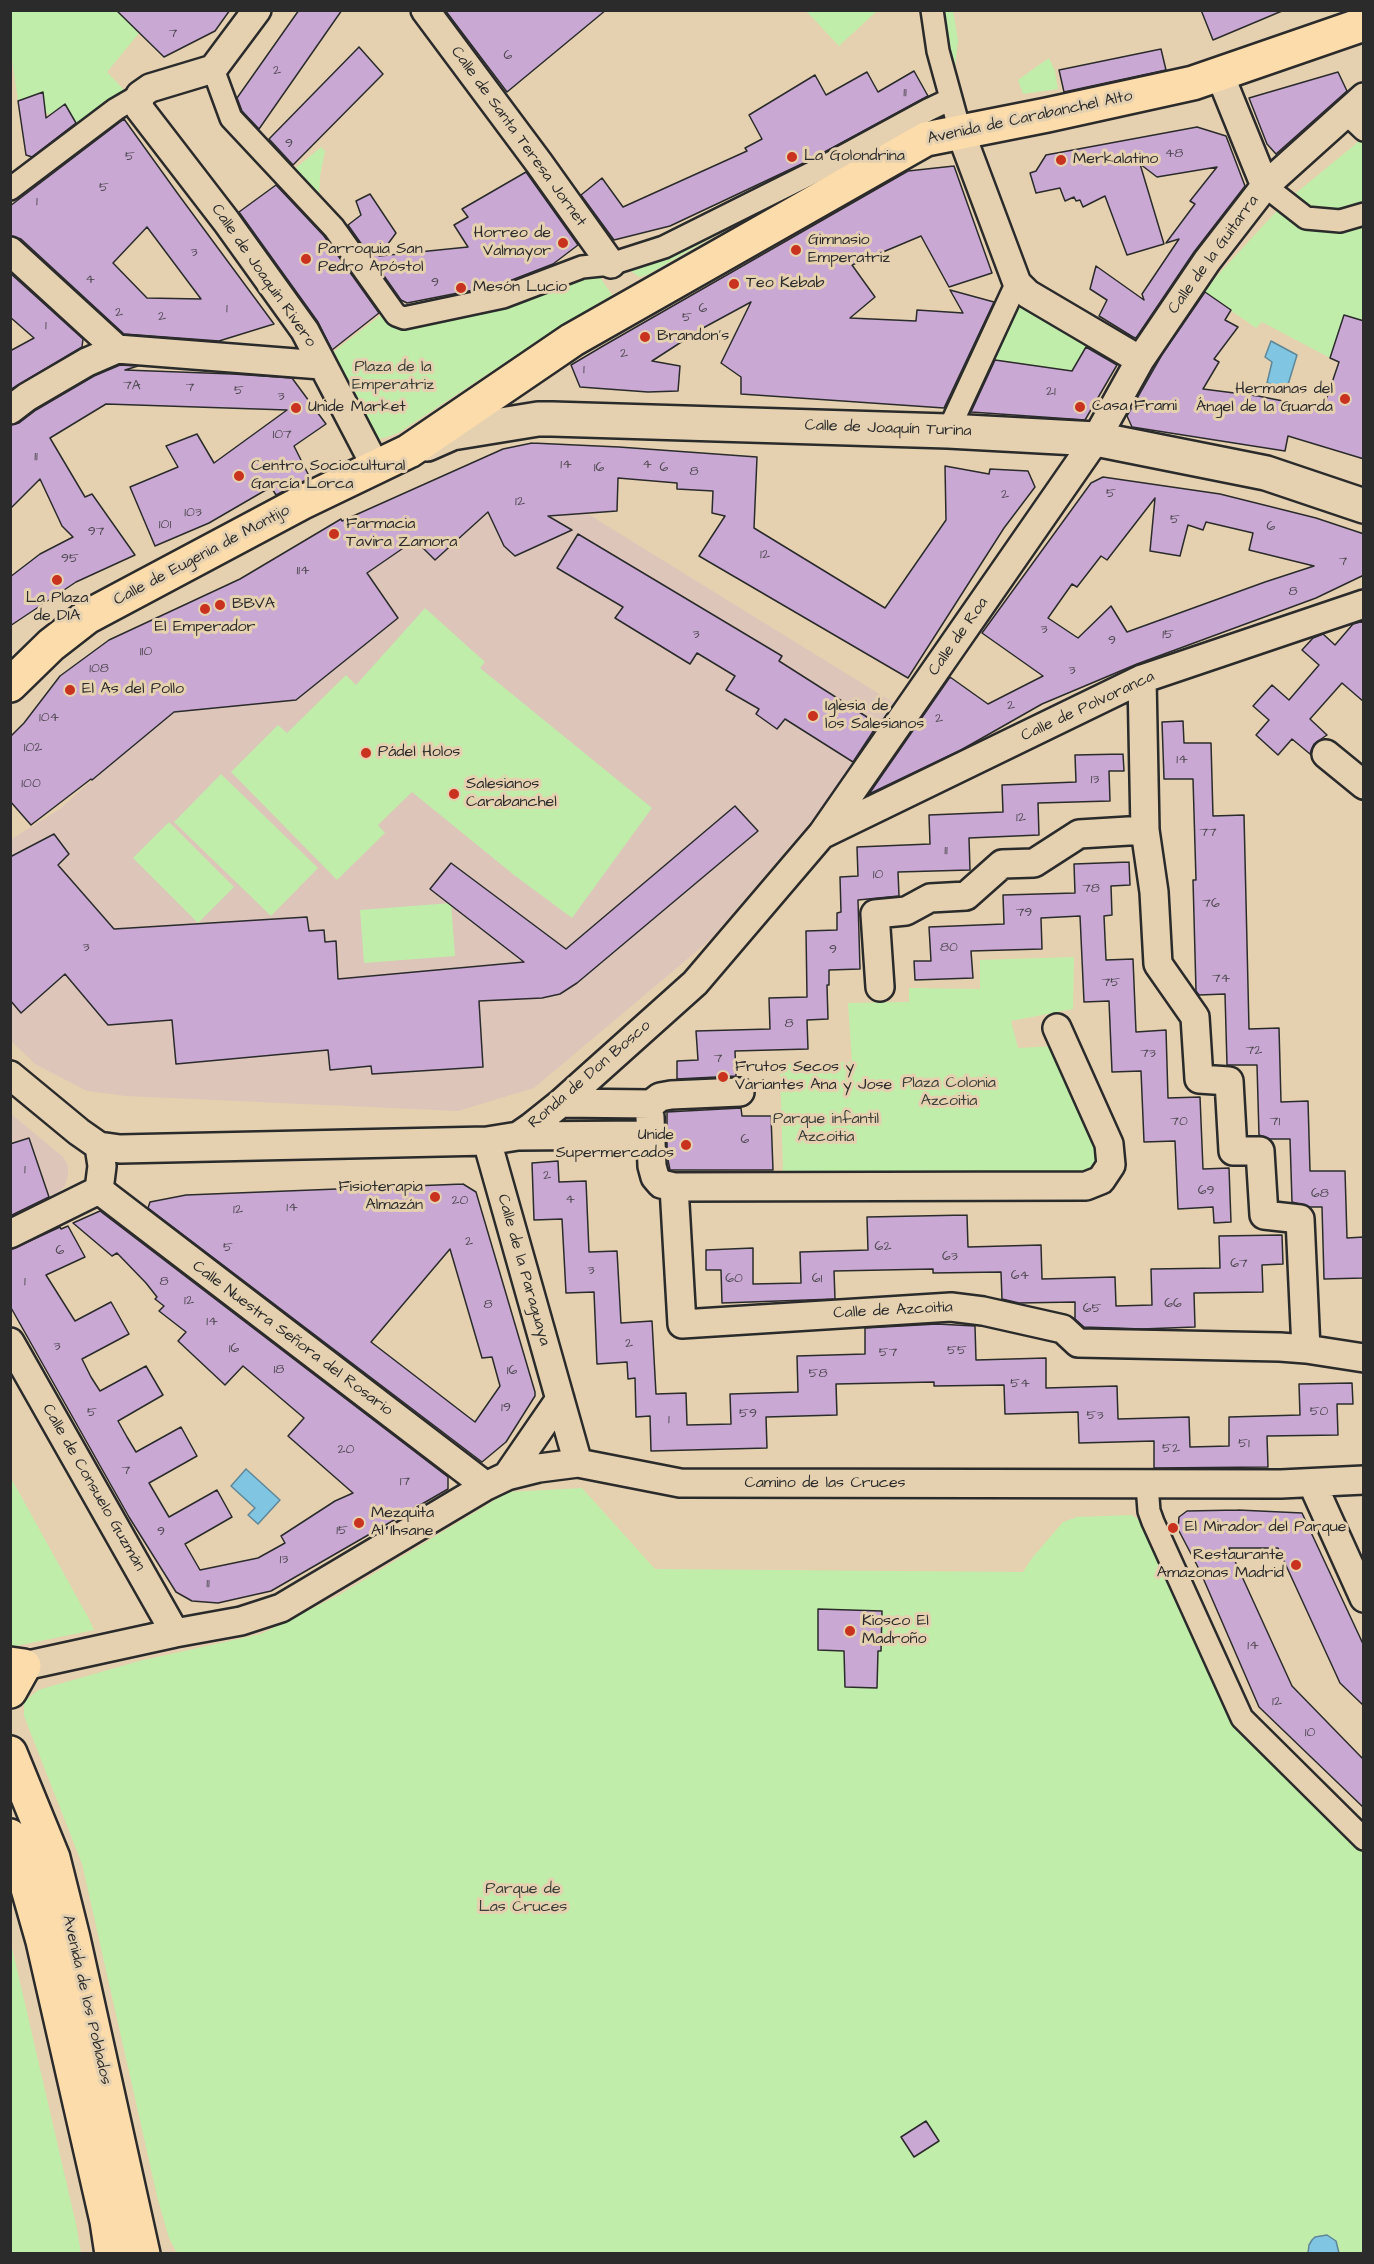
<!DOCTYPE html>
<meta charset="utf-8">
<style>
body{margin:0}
#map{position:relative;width:1374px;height:2264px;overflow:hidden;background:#e5d1b0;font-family:"Architects Daughter",sans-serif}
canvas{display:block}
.frame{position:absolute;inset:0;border:12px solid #2b2b2b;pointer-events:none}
</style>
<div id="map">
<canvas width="1374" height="2264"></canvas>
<div class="frame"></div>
</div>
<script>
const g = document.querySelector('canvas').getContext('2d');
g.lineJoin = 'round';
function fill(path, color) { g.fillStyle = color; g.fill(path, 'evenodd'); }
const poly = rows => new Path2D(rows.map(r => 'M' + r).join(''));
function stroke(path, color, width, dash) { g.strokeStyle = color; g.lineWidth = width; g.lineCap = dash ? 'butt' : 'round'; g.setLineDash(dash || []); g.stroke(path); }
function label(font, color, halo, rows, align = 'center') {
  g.font = font + ' "Architects Daughter",sans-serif'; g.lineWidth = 6; g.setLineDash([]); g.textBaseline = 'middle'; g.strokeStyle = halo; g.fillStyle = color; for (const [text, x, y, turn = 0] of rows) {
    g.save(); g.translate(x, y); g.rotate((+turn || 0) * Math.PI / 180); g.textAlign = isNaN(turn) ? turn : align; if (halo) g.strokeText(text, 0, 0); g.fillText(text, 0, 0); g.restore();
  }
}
const built = poly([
 [562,498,894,703,882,726,822,808,710,940,534,1088,458,1111,126,1096,87,1091,35,1064,11,1041,10,840,60,809,146,731,174,712,296,700,398,618,367,572,415,540,435,560,488,514,504,546,561,535,546,506],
 [10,1113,63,1157,68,1166,68,1175,65,1186,57,1194,11,1215]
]);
const green = poly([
 [10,11,133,11,140,32,107,72,124,90,111,102,76,123,65,104,51,114,45,113,43,92,18,101,11,53],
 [806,11,877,11,839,46],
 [940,11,953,11,958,40,955,67,945,68],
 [1049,58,1055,71,1058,89,1023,94,1018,80],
 [1363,138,1363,321,1344,315,1330,358,1262,322,1256,328,1203,291,1285,202],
 [321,147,325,151,320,176,319,198,291,172],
 [804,185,647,275,639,277,631,271,632,267],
 [597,273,612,295,562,325,398,433,387,437,379,439,373,435,327,357,386,311,394,323,403,329,483,312],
 [1013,291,1091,339,1072,371,982,358],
 [425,608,485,662,480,668,652,808,572,918,514,875,412,792,378,825,385,833,337,880,231,772,278,725,287,733,346,675,356,685],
 [221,774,318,868,271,916,174,822],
 [169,822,234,887,198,923,133,858],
 [451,903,455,956,364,963,360,910],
 [1074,957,1073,1009,1011,1021,1018,1048,1058,1046,1099,1150,1096,1166,1087,1171,1059,1174,783,1173,780,1064,852,1062,848,1003,909,1002,909,988,980,989,980,960],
 [11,1478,89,1619,94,1630,11,1647],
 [582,1488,655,1569,1023,1572,1032,1558,1063,1522,1077,1517,1132,1515,1149,1528,1232,1719,1363,1849,1363,2253,177,2253,169,2238,158,2200,82,1864,24,1716,24,1702,38,1690,139,1661,261,1634,339,1595,508,1492],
 [10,1939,76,2224,81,2253,11,2253]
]);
const water = poly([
 [1271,341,1297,355,1287,388,1267,383,1272,362,1265,357,1271,341],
 [246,1469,280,1500,258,1524,248,1515,255,1508,231,1486,246,1469],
 [1327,2235,1336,2241,1339,2253,1308,2253,1309,2245,1312,2240,1315,2237,1327,2235]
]);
const building = poly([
 [116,10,230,10,215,31,164,57,116,10],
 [299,10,342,10,259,129,242,111,237,98,299,10],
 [445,10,606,10,507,92,445,10],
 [1201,10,1282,10,1282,11,1213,40,1201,10],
 [359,47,383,74,293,165,269,139,359,47],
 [1161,49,1166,70,1064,92,1059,70,1161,49],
 [914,71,928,96,808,161,670,226,614,240,581,195,602,178,623,207,747,151,745,148,762,139,749,115,815,75,826,95,867,72,878,92,914,71],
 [1338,72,1347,91,1276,154,1267,144,1249,98,1338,72],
 [43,92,46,118,65,104,76,123,32,157,26,155,18,101,43,92],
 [124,119,178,194,274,324,219,341,124,334,21,239,10,236,10,206,124,119],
 [147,227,201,299,147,298,113,263,147,227],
 [1197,127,1226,136,1245,186,1194,252,1136,338,1133,337,1099,316,1107,300,1090,289,1096,266,1144,300,1142,294,1179,239,1166,243,1195,204,1190,201,1217,167,1157,177,1140,164,1164,244,1127,255,1105,196,1083,207,1080,200,1076,201,1074,197,1065,201,1060,188,1036,193,1030,173,1036,171,1046,155,1197,127],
 [954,166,992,273,949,287,921,236,852,265,875,297,850,318,916,321,917,310,963,313,950,290,994,302,944,408,741,394,741,377,721,363,751,302,703,328,652,361,680,366,678,391,648,392,580,387,571,365,603,346,908,171,954,166],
 [526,172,578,245,553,264,499,285,407,303,401,300,348,225,361,215,356,201,370,194,396,233,379,256,468,247,454,225,468,217,462,209,526,172],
 [276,185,324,236,379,313,332,350,318,322,239,212,276,185],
 [10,273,83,339,82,347,10,390,10,351,34,338,10,317,10,273],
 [1205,292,1231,310,1225,320,1238,327,1214,359,1219,362,1203,389,1258,396,1323,409,1339,362,1330,358,1344,315,1364,321,1364,459,1288,436,1285,451,1132,427,1127,416,1163,353,1205,292],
 [1086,347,1117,365,1085,420,971,412,995,360,1072,371,1086,347],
 [120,365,138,366,125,370,233,374,292,378,326,424,294,446,310,478,276,495,271,487,209,523,155,546,130,487,178,467,166,446,197,434,214,463,287,410,106,404,50,438,85,497,92,494,135,555,76,582,10,626,10,577,40,554,73,537,62,526,40,479,10,509,10,425,19,423,36,410,94,376,120,365],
 [532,443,619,447,757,457,754,528,885,608,946,520,945,466,989,474,990,469,1028,471,1035,487,1004,528,908,678,699,556,725,516,712,513,713,491,677,489,677,483,618,478,617,511,548,516,572,530,515,556,504,546,488,512,435,560,415,540,367,573,398,618,296,700,174,712,92,780,91,779,31,825,10,801,10,737,24,723,60,676,109,640,240,579,341,519,342,521,503,449,532,443],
 [1103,477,1220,494,1316,518,1364,534,1364,575,1316,598,1137,664,1042,704,961,750,869,794,950,677,988,704,1043,676,982,633,1091,483,1103,477],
 [1155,498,1150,551,1180,556,1188,525,1203,530,1206,522,1253,533,1249,550,1314,566,1265,582,1127,632,1111,606,1078,638,1048,618,1072,584,1077,587,1101,556,1107,560,1155,498],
 [578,534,782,656,779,661,878,724,853,762,785,719,777,729,756,714,759,709,726,690,735,676,697,653,690,664,615,618,623,607,557,568,578,534],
 [1364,621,1364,702,1342,683,1310,719,1327,735,1314,744,1310,754,1292,739,1278,755,1256,735,1269,720,1253,706,1272,685,1289,700,1319,665,1302,650,1313,638,1323,634,1335,645,1353,624,1364,621],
 [1183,721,1184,743,1211,743,1213,816,1244,815,1249,1029,1279,1028,1281,1102,1308,1101,1310,1171,1345,1171,1347,1238,1364,1237,1364,1278,1324,1279,1322,1207,1310,1207,1292,1202,1290,1139,1270,1139,1259,1135,1257,1065,1227,1065,1225,994,1199,995,1196,991,1193,880,1196,880,1193,779,1164,779,1162,722,1183,721],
 [1123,754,1124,771,1109,771,1110,801,1038,803,1039,835,969,838,970,870,898,872,899,896,858,900,860,969,829,970,829,985,827,985,828,1019,807,1020,808,1049,735,1051,736,1076,677,1079,677,1061,698,1060,696,1031,770,1029,769,998,807,997,806,931,837,930,837,913,841,912,840,877,858,876,857,847,930,844,929,815,1003,812,1002,785,1076,782,1075,755,1123,754],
 [735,806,758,831,577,983,560,994,542,998,479,1001,483,1067,372,1074,371,1066,330,1070,328,1050,176,1064,172,1020,108,1025,65,974,21,1013,10,1000,10,857,54,834,69,854,58,865,114,929,307,917,309,931,324,930,325,942,336,941,338,979,524,962,430,889,451,863,566,949,735,806],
 [1129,862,1130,885,1111,886,1112,915,1104,916,1106,960,1133,959,1136,1032,1166,1030,1168,1098,1200,1097,1203,1169,1229,1168,1231,1222,1214,1223,1213,1207,1178,1209,1175,1141,1144,1142,1141,1071,1112,1072,1109,1001,1084,1002,1080,916,1041,918,1042,949,971,951,973,978,915,980,914,961,931,961,929,927,1004,924,1003,895,1075,893,1074,864,1129,862],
 [741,1108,742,1116,771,1116,773,1170,670,1170,667,1155,667,1112,741,1108],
 [29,1138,49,1197,10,1216,10,1144,29,1138],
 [558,1161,559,1182,586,1181,589,1252,617,1251,621,1323,652,1321,656,1394,686,1393,687,1425,731,1424,730,1394,798,1392,797,1356,865,1354,865,1328,937,1324,975,1326,976,1360,1046,1358,1046,1388,1117,1386,1118,1419,1189,1417,1190,1447,1229,1446,1229,1417,1300,1415,1299,1384,1352,1383,1353,1404,1337,1404,1338,1435,1267,1436,1268,1467,1154,1468,1154,1441,1079,1443,1078,1412,1005,1414,1004,1385,934,1386,934,1382,836,1384,837,1415,766,1417,767,1448,651,1451,650,1416,636,1417,635,1378,628,1379,627,1362,597,1364,594,1292,566,1293,562,1219,534,1220,532,1163,558,1161],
 [463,1184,476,1192,535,1392,535,1396,506,1442,482,1462,148,1208,150,1202,186,1195,463,1184],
 [450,1249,482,1358,492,1357,500,1386,475,1422,371,1342,450,1249],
 [100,1211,448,1477,448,1489,271,1591,218,1603,192,1601,176,1592,129,1517,10,1306,10,1250,60,1227,61,1229,68,1226,85,1257,46,1275,75,1321,111,1302,129,1334,82,1359,91,1377,100,1391,146,1366,163,1395,118,1421,127,1437,136,1452,181,1427,197,1456,149,1483,169,1517,217,1490,232,1517,185,1544,200,1570,258,1558,285,1543,281,1536,335,1501,353,1493,288,1436,304,1418,243,1366,225,1385,178,1341,186,1332,159,1311,164,1306,155,1299,157,1297,146,1283,117,1253,112,1256,73,1223,100,1211],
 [967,1215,968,1247,1041,1245,1042,1279,1115,1277,1116,1306,1152,1305,1151,1269,1220,1268,1219,1236,1282,1235,1283,1264,1262,1265,1263,1292,1194,1293,1195,1327,1142,1329,1084,1327,1075,1319,1075,1302,1019,1303,1002,1299,1001,1272,933,1273,933,1269,834,1271,835,1299,722,1303,721,1270,706,1270,706,1250,753,1248,753,1284,801,1283,800,1252,868,1250,867,1217,967,1215],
 [1238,1510,1302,1513,1364,1646,1364,1706,1340,1683,1278,1548,1229,1548,1292,1686,1364,1760,1364,1808,1259,1707,1200,1571,1178,1529,1179,1517,1187,1511,1238,1510],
 [818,1609,882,1611,881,1651,878,1651,877,1688,845,1687,844,1651,818,1650,818,1609],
 [926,2121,939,2141,914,2157,901,2137,926,2121]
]);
const pedestrian = poly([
 [932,10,938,51,960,131],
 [213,69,231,118,334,228,396,315,404,318,503,297,582,267,611,264,664,247,814,172,928,110,951,99],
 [1346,113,1364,130],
 [1265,186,1306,218,1340,221,1364,214],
 [10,189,116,109,140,95],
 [948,431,1013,291],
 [1147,1485,1149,1511,1153,1522,1242,1718,1364,1839]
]);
const minor = poly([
 [257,10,213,69,150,88,140,95,139,108,226,221,305,331,376,467],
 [425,10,539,163,611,264],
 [1220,75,1265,186],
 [960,131,1017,283,1028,294,1140,360],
 [10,251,117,349],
 [10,410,27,397,87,362,117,349,321,365],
 [1142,679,1145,830,1154,892,1158,964,1195,1017,1199,1079,1229,1081,1233,1151,1260,1151,1264,1215,1300,1219,1306,1349,1364,1358],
 [1326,754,1364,785],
 [823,834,1142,679,1364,604],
 [880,987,875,914,906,911,930,898,966,896,1002,864,1034,863,1079,834,1145,830],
 [1057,1028,1109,1144,1111,1165,1101,1180,1086,1186,674,1187,682,1324,951,1307,983,1311,1063,1329,1078,1343,1280,1347,1306,1349],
 [10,1075,79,1132,99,1146,120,1149,487,1141,518,1136,531,1127,561,1103,695,983,822,834,1096,439,1140,360,1207,261,1265,186,1364,97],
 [561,1103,651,1104,660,1097,671,1095,740,1092],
 [650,1117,652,1166,655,1177,661,1184,674,1187],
 [518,1136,650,1135],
 [487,1141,578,1463],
 [99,1190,486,1486],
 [10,1234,99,1190,102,1166,99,1146],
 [10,1342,175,1633],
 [507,1476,560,1399],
 [1312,1483,1364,1598],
 [24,1666,175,1633,241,1621,281,1608,486,1486,507,1476,539,1468,578,1463,680,1483,1281,1484,1364,1480]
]);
const secondary = poly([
 [427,444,452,433,538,419,552,419,948,431,1096,439,1266,473,1364,506]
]);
const primary = poly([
 [10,685,51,645,87,617,301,503,409,451,572,340,926,139,1047,115,1193,83,1364,24],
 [10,1664,24,1666,10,1691],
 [10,1753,53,1858,73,1938,143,2254],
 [10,1836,19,1857,43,1941,107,2221,112,2254]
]);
const markers = [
 [792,157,6,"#c8321e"],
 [1061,160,6,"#c8321e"],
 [563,243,6,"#c8321e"],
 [796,250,6,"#c8321e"],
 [306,259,6,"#c8321e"],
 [734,284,6,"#c8321e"],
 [461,288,6,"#c8321e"],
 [645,337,6,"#c8321e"],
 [1345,399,6,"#c8321e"],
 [1080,407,6,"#c8321e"],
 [296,408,6,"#c8321e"],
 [239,476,6,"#c8321e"],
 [334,534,6,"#c8321e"],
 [57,580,6,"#c8321e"],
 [220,605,6,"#c8321e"],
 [205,609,6,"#c8321e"],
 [70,690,6,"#c8321e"],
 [813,716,6,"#c8321e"],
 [366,753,6,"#c8321e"],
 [454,794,6,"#c8321e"],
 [723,1077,6,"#c8321e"],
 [686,1145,6,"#c8321e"],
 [435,1197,6,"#c8321e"],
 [359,1523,6,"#c8321e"],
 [1173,1528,6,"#c8321e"],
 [1296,1565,6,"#c8321e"],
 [850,1631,6,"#c8321e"]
];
const numberNames = [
 ["7",173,34],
 ["6",508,56],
 ["2",277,71],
 ["11",905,93],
 ["9",289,144],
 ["48",1174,154],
 ["5",130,157],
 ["5",104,188],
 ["1",37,202],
 ["3",194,253],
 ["4",90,280],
 ["9",435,283],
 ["1",227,309],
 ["6",703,309],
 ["2",119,313],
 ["2",162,317],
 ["5",687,318],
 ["1",46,326],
 ["2",624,354],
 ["1",584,370],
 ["7A",132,386],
 ["7",190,388],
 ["5",239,391],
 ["21",1051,392],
 ["3",281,397],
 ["107",282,435],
 ["11",36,457],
 ["14",566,465],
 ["4",647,465],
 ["16",599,468],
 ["6",664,468],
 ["8",694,472],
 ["5",1111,494],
 ["2",1005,495],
 ["12",520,502],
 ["103",193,513],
 ["5",1175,520],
 ["101",165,525],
 ["6",1271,527],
 ["97",96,532],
 ["12",765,555],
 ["95",70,559],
 ["7",1343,562],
 ["114",303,571],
 ["8",1293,592],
 ["3",1044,630],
 ["3",696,635],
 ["15",1168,635],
 ["9",1112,641],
 ["110",146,652],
 ["108",99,669],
 ["3",1072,671],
 ["2",1011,706],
 ["104",49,718],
 ["2",939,719],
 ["102",33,748],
 ["14",1182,760],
 ["13",1095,780],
 ["100",31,784],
 ["12",1021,818],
 ["77",1208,833],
 ["11",946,851],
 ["10",878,875],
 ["78",1091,889],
 ["76",1211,904],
 ["79",1024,913],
 ["3",86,948],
 ["80",949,948],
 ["9",833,950],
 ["74",1221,979],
 ["75",1111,983],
 ["8",789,1024],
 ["72",1254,1051],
 ["73",1148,1054],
 ["7",718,1059],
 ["70",1179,1122],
 ["71",1275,1122],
 ["6",745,1140],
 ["1",25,1170],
 ["2",547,1176],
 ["69",1206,1191],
 ["68",1320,1194],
 ["4",570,1200],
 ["20",460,1201],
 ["14",292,1208],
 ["12",238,1210],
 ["2",469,1242],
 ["62",883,1247],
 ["5",228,1248],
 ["6",60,1251],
 ["63",950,1257],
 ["67",1239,1264],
 ["3",591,1271],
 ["64",1020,1276],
 ["60",734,1279],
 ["61",817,1279],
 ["1",25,1282],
 ["8",164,1282],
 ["12",189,1301],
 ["66",1173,1304],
 ["8",488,1305],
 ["65",1092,1309],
 ["14",212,1322],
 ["2",629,1344],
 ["3",57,1347],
 ["16",234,1349],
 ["55",957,1351],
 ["57",888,1353],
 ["18",279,1370],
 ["16",512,1371],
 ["58",818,1374],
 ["54",1020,1384],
 ["19",506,1408],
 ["50",1319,1412],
 ["5",92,1413],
 ["59",748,1414],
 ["53",1095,1416],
 ["1",669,1420],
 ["51",1244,1444],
 ["52",1171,1449],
 ["20",346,1450],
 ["7",126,1471],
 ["17",405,1482],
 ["15",342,1531],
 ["9",161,1532],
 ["13",284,1560],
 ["11",208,1584],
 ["14",1253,1646],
 ["12",1277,1702],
 ["10",1310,1733]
];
const streetNames = [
 ["Avenida de Carabanchel Alto",1030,118,-12],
 ["Calle de Santa Teresa Jornet",518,137,54],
 ["Calle de la Guitarra",1214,255,-54],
 ["Calle de Joaquín Rivero",263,276,55],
 ["Calle de Joaquín Turina",888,429,2],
 ["Calle de Eugenia de Montijo",202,556,-28],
 ["Calle de Roa",959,637,-55],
 ["Calle de Polvoranca",1088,707,-25],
 ["Ronda de Don Bosco",590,1075,-41],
 ["Calle de la Paraguaya",523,1270,74],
 ["Calle de Azcoitia",893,1311,-3],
 ["Calle Nuestra Señora del Rosario",292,1339,37],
 ["Camino de las Cruces",825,1484],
 ["Calle de Consuelo Guzmán",93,1488,60],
 ["Avenida de los Poblados",86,2000,77]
];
const poiNames = [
 ["La Golondrina",804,157],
 ["Merkalatino",1073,160],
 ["Horreo de",551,234,"right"],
 ["Valmayor",551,252,"right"],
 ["Gimnasio",808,241],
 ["Emperatriz",808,259],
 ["Parroquia San",318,250],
 ["Pedro Apóstol",318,268],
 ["Teo Kebab",746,284],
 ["Mesón Lucio",473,288],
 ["Brandon's",657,337],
 ["Hermanas del",1333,390,"right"],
 ["Ángel de la Guarda",1333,408,"right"],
 ["Casa Frami",1092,407],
 ["Unide Market",308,408],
 ["Centro Sociocultural",251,467],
 ["García Lorca",251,485],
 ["Farmacia",346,525],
 ["Tavira Zamora",346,543],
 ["La Plaza",57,599,"center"],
 ["de DIA",57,617,"center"],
 ["BBVA",232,605],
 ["El Emperador",205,628,"center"],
 ["El As del Pollo",82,690],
 ["Iglesia de",825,707],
 ["los Salesianos",825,725],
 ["Pádel Holos",378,753],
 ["Salesianos",466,785],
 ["Carabanchel",466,803],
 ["Frutos Secos y",735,1068],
 ["Variantes Ana y Jose",735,1086],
 ["Unide",674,1136,"right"],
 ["Supermercados",674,1154,"right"],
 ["Fisioterapia",423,1188,"right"],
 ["Almazán",423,1206,"right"],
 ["Mezquita",371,1514],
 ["Al Ihsane",371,1532],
 ["El Mirador del Parque",1185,1528],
 ["Restaurante",1284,1556,"right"],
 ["Amazonas Madrid",1284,1574,"right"],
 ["Kiosco El",862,1622],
 ["Madroño",862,1640]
];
const parkNames = [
 ["Plaza de la",393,368],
 ["Emperatriz",393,386],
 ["Plaza Colonia",949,1084],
 ["Azcoitia",949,1102],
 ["Parque infantil",826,1120],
 ["Azcoitia",826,1138],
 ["Parque de",523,1890],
 ["Las Cruces",523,1908]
];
fill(built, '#ddc5ba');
fill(green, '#c0edaa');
fill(water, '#80c5e1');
stroke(water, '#5e8798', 1.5);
fill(building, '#c9a8d3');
stroke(building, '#2b2b2b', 1.5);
stroke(pedestrian, '#2b2b2b', 26);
stroke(minor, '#2b2b2b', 32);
stroke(secondary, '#2b2b2b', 38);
stroke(primary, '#2b2b2b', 38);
stroke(pedestrian, '#e5d1b0', 21);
stroke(minor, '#e5d1b0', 27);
stroke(secondary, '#e5d1b0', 33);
stroke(primary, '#fddcac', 33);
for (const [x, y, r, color] of markers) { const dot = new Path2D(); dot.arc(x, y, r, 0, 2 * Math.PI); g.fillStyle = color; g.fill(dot); stroke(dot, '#e5d1b0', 2); }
label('14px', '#524a55', null, numberNames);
label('16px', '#2b2b2b', '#e5d1b0', streetNames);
label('16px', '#2b2b2b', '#e5d1b0', poiNames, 'left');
label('16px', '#3a3e38', '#e5d1b0', parkNames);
</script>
